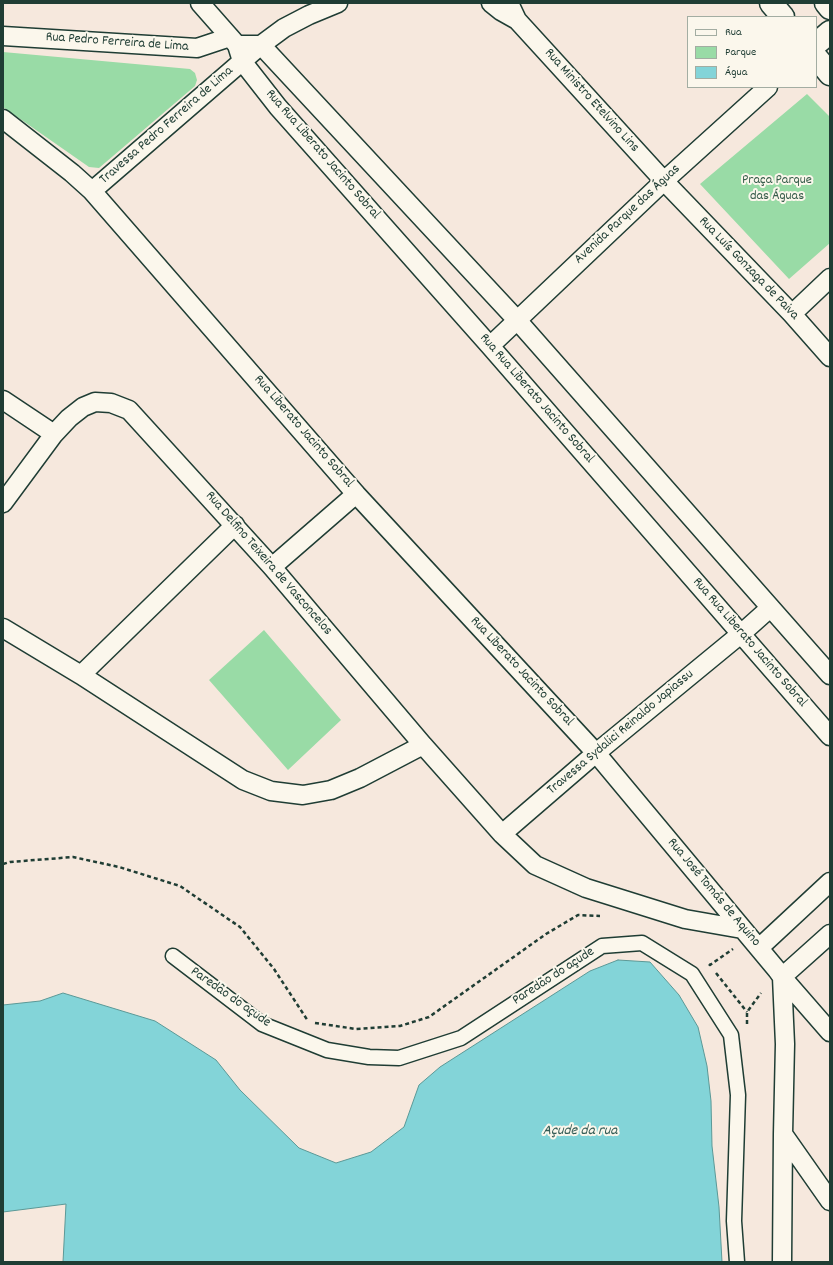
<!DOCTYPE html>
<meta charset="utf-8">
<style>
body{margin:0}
#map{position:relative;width:833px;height:1265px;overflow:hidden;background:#f6e8dd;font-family:Dekko,sans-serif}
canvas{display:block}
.frame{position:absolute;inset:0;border:4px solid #1f3d34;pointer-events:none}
.legend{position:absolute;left:687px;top:16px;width:130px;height:72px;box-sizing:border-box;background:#fbf7ec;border:1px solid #a3ada2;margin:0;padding:5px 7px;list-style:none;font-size:12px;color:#1f3d34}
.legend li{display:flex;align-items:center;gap:8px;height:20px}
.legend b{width:20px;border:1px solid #a3ada2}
</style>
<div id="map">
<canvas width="833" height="1265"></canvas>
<div class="frame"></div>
<ul class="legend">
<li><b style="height:5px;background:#fbf7ec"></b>Rua</li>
<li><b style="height:11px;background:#99dba6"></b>Parque</li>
<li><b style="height:11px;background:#83d4d8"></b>Água</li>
</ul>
</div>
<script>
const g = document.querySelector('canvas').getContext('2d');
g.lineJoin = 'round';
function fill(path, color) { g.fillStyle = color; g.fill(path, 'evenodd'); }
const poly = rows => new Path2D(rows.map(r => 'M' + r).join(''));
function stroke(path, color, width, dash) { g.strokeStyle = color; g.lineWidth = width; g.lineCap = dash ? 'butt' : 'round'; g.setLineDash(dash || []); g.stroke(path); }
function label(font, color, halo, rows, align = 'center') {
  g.font = font + ' Dekko,sans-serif'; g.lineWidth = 4; g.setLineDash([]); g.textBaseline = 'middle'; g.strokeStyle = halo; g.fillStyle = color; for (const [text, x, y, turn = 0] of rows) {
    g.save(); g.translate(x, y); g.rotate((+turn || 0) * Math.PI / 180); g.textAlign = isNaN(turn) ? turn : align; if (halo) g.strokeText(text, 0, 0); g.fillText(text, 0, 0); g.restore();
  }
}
const green = poly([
 [3,52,190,69,195,73,197,80,195,86,99,168,89,167,3,107],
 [807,94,830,117,830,243,789,279,700,184],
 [264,630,341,720,288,770,209,680]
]);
const water = poly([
 [618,960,650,962,679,995,698,1027,707,1066,711,1101,712,1146,719,1207,722,1262,63,1262,66,1204,3,1212,3,1005,40,1001,63,993,155,1021,216,1060,240,1090,299,1148,336,1163,371,1152,404,1127,419,1085,440,1067,590,971,618,960]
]);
const path = poly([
 [3,864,10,862,73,857,119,867,180,886,240,927,274,969,308,1021],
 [709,964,710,965,733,949],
 [716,973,747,1012],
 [315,1023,356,1029,400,1026,429,1017,546,934,578,915,600,916],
 [747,1024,747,1012,761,993]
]);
const pedestrian = poly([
 [173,956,262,1024,327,1050,369,1057,399,1058,461,1038,602,946,642,943,692,974,731,1035,738,1095,734,1221,737,1262]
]);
const minor = poly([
 [200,3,237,45,242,61,278,107,490,346,830,736],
 [491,3,501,11,517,20],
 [509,3,517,20,664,181,792,314,830,357],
 [3,36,197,48,230,37],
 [237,45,261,45,517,320,830,675],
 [3,119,72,173,92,191,356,494,596,753,777,970,782,977,830,1032],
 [92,191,261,45,284,28,309,15,338,3],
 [792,314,830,278],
 [490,346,664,181,768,87],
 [3,400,54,434,69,418,83,407,95,402,111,403,129,410,272,567,423,745,502,834,535,865,586,888,685,919,742,929],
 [3,503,54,434],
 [272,567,356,494],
 [3,628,81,675,243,780,271,791,303,795,331,790,360,778,423,745],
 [81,675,235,525],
 [502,834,596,753,742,633,770,608],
 [759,948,830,882],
 [782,977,785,1044,783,1134,830,1201],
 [782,977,830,934],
 [782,1262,783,1134]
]);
const tertiary = poly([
 [816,44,830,32]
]);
const secondary = poly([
 [771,3,783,17],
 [826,3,830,8],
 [816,57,830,74]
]);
const streetNames = [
 ["Rua Pedro Ferreira de Lima",117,43,4],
 ["Rua Ministro Etelvino Lins",591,101,48],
 ["Travessa Pedro Ferreira de Lima",167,126,-41],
 ["Rua Rua Liberato Jacinto Sobral",322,155,49],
 ["Avenida Parque das Águas",628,215,-43],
 ["Rua Luís Gonzaga de Paiva",748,269,46],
 ["Rua Rua Liberato Jacinto Sobral",536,399,49],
 ["Rua Liberato Jacinto Sobral",303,432,49],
 ["Rua Delfino Teixeira de Vasconcelos",268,564,49],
 ["Rua Rua Liberato Jacinto Sobral",749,643,49],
 ["Rua Liberato Jacinto Sobral",521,672,47],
 ["Travessa Sydalici Reinaldo Japiassu",621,733,-40],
 ["Rua José Tomás de Aquino",713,893,50],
 ["Paredão do açude",554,977,-33],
 ["Paredão do açude",230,998,35]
];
const parkNames = [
 ["Praça Parque",777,181],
 ["das Águas",777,197]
];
const waterNames = [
 ["Açude da rua",580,1132]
];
fill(green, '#99dba6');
fill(water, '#83d4d8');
stroke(water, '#5b9896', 1);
stroke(pedestrian, '#1f3d34', 17);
stroke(minor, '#1f3d34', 21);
stroke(tertiary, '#1f3d34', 25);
stroke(secondary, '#1f3d34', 25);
stroke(path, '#1f3d34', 2.5, [4, 3]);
stroke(pedestrian, '#fbf7ec', 14);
stroke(minor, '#fbf7ec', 18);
stroke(tertiary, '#fbf7ec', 22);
stroke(secondary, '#fbf7ec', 22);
label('14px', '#1f3d34', '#fbf7ec', streetNames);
label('14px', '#375d4b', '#fbf7ec', parkNames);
label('italic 15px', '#335b55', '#fbf7ec', waterNames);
</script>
